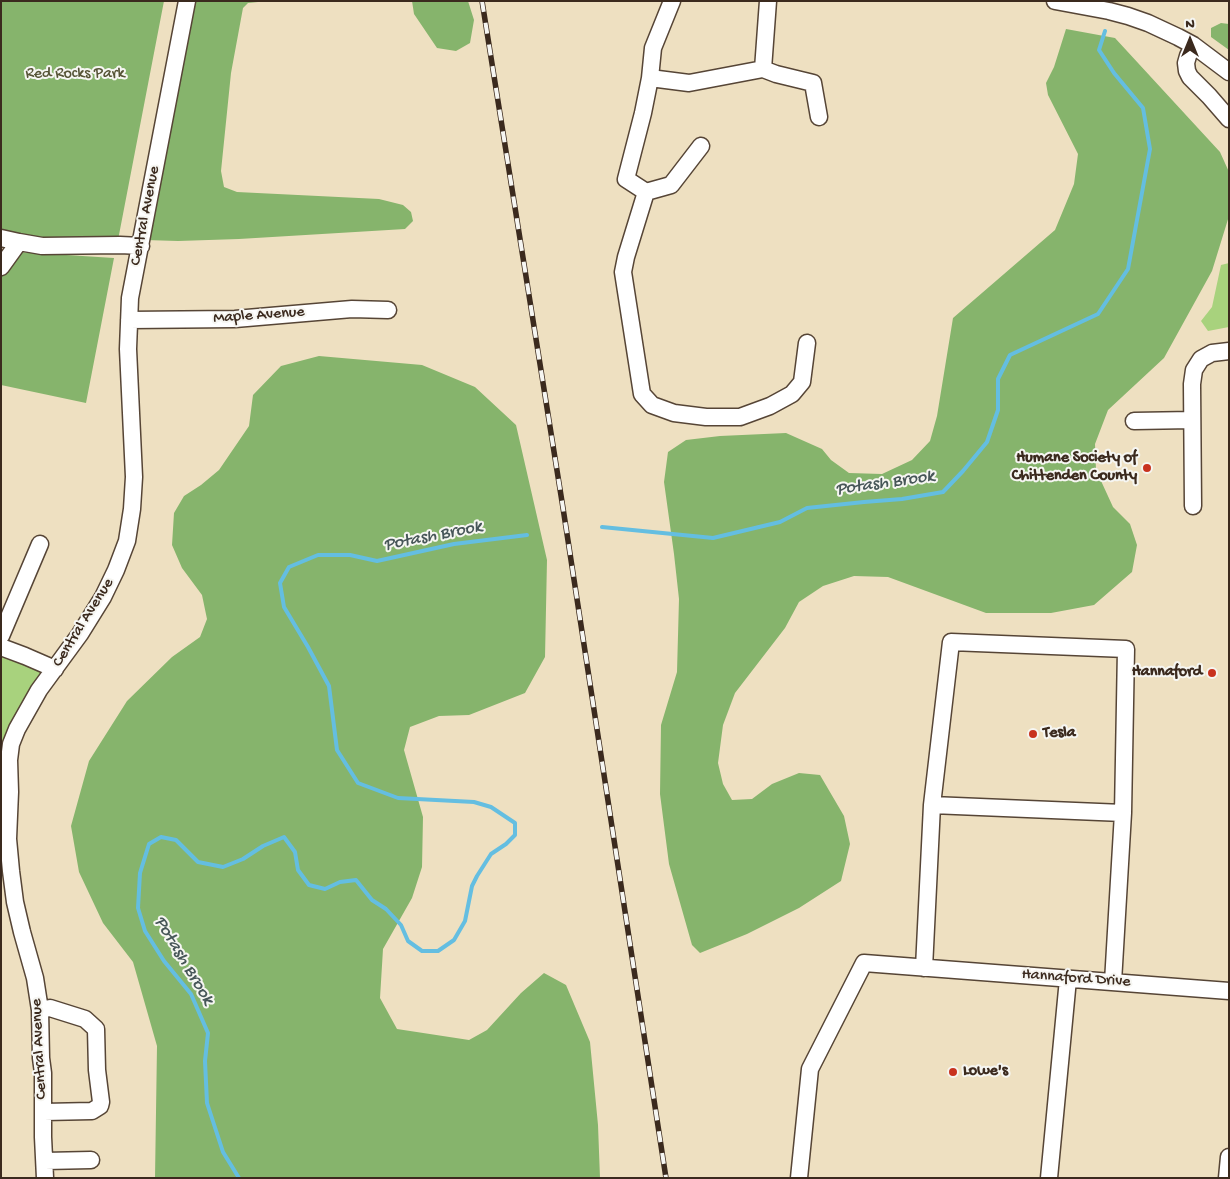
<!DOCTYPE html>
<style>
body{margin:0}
#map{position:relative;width:1230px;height:1179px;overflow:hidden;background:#eee0c1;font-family:"Gochi Hand",sans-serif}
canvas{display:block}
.frame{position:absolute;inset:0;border:2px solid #3b2a1e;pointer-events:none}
.north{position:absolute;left:1165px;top:15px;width:50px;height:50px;-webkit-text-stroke:4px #f6f6f2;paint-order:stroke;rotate:0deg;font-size:14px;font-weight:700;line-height:20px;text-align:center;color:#3b2a1e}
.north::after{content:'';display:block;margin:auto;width:18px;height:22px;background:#3b2a1e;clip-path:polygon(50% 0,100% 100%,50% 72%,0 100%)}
</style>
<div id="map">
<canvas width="1230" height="1179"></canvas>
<div class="frame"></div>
<div class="north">N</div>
</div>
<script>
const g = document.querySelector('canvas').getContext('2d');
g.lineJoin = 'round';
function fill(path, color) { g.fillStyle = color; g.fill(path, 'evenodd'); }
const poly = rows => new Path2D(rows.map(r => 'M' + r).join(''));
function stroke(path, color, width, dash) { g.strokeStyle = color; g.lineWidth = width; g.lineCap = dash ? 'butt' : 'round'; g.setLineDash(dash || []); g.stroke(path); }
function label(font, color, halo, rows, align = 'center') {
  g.font = font + ' "Gochi Hand",sans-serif'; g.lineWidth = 4; g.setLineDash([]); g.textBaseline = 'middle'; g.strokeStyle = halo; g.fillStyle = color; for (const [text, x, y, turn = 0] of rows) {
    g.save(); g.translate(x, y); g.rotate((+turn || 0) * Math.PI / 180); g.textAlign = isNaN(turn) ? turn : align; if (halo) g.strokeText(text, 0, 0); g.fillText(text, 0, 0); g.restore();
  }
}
const green = poly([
 [1229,263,1229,327,1208,331,1201,321,1212,307,1221,265],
 [1,651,44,668,28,695,2,780,1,835]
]);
const forest = poly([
 [1,1,164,1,118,240,38,240,1,232],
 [191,1,268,1,248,3,243,8,231,73,221,171,224,187,237,192,379,199,403,205,411,212,413,221,405,229,239,239,178,241,145,240],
 [412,1,468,1,474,20,470,43,456,51,437,48,414,14],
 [1221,23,1229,24,1229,50,1211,37,1211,28],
 [1066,29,1115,38,1220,152,1229,172,1229,216,1212,271,1164,358,1108,410,1095,444,1096,470,1113,507,1130,524,1137,545,1132,572,1094,605,1051,613,986,613,888,577,854,576,823,586,799,602,785,628,735,693,723,725,718,763,723,784,732,800,752,799,772,784,799,773,820,775,844,816,850,844,841,881,799,908,747,934,700,953,692,945,669,864,660,794,661,725,677,672,679,599,674,554,664,482,668,452,686,440,720,436,786,433,822,449,831,460,849,473,882,474,912,460,930,441,937,416,953,318,1055,230,1074,184,1078,154,1048,95,1046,83,1054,67],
 [19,252,114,258,86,403,1,385,1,277],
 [319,356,422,365,475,387,516,425,547,560,545,657,525,693,469,715,439,716,410,727,404,750,423,817,422,867,412,898,383,949,380,998,397,1029,469,1040,487,1030,521,993,544,973,566,985,590,1042,598,1125,600,1178,155,1178,157,1046,133,962,103,923,79,872,71,826,89,761,127,701,172,657,200,637,207,619,202,595,182,568,172,545,174,513,184,496,201,485,219,470,249,426,253,395,281,366]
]);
const stream = poly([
 [602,527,713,538,780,522,807,508,864,502,902,499,943,492,963,471,987,442,998,410,998,379,1010,355,1098,314,1128,269,1150,149,1143,108,1114,73,1099,50,1105,31],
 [239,1178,223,1152,207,1103,205,1061,208,1033,191,994,164,961,145,931,138,908,140,873,149,844,161,837,176,840,198,862,223,867,243,859,263,846,284,837,295,852,298,870,309,885,325,889,340,882,356,880,372,900,386,909,401,925,408,941,422,951,438,951,454,940,465,921,472,886,477,876,491,854,506,844,515,835,515,823,491,807,474,802,398,798,358,783,337,750,329,686,308,647,284,607,280,583,289,567,318,555,350,555,377,561,454,544,527,535]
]);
const minor = poly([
 [672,1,653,48,650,78,643,113,626,179,646,192,626,257,623,272,642,394,652,405,674,413,706,417,740,417,770,406,792,394,802,382,807,343],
 [1055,1,1109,11,1128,16,1148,23,1178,37,1193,45,1229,72],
 [1193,45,1188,56,1186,63,1187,71,1190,77,1209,96,1229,119],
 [763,69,776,74,813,83,819,117],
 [650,78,689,83,763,69,768,1],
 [646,192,671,185,701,146],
 [1,238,19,242,42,246,120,245,141,246],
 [1,267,19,242],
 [129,320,235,319,352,309,388,310],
 [1134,421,1192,420],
 [1193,506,1192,384,1194,370,1201,359,1212,353,1229,351],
 [1,636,40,544],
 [1,647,25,656,55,669],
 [932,805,951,642,1126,649,1123,813],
 [924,968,932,805,1123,813,1113,982],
 [40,1010,50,1008,85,1019,96,1029,97,1070,101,1102,100,1106,92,1111,44,1112],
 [45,1161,91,1160],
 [45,1178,43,1137,43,1073,41,1058,40,1010,35,978,22,932,15,902,11,871,8,839,10,792,9,760,11,744,17,729,39,690,80,634,103,597,116,570,127,541,132,509,134,477,128,349,130,298,187,1],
 [799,1178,810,1069,864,963,1229,991],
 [1049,1178,1068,979],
 [1227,1178,1229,1157]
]);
const rail = poly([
 [482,1,563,508,666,1178]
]);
const markers = [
 [1147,468,5,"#c8321e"],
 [1212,673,5,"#c8321e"],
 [1033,734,5,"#c8321e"],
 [953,1072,5,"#c8321e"]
];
const parkNames = [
 ["Red Rocks Park",75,75]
];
const streetNames = [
 ["Central Avenue",146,216,-79],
 ["Maple Avenue",259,316,-4],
 ["Central Avenue",84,623,-58],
 ["Hannaford Drive",1076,979,4],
 ["Central Avenue",40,1049,-93]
];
const poiNames = [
 ["Humane Society of",1137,459],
 ["Chittenden County",1137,477],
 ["Hannaford",1202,673],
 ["Tesla",1043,734,"left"],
 ["Lowe's",963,1072,"left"]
];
const waterNames = [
 ["Potash Brook",885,484,-8],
 ["Potash Brook",433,537,-11],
 ["Potash Brook",183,961,59]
];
fill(green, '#a8d27d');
fill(forest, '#86b46c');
stroke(stream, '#64bee1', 4);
stroke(minor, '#564536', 19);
stroke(minor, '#fff', 16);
stroke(rail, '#3b2a1e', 5.5);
stroke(rail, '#f6f6f2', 4, [11]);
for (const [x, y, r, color] of markers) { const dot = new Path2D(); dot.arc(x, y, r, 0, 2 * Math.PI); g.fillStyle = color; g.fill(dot); stroke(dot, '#f6f6f2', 2); }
label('16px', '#565436', '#f6f6f2', parkNames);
label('16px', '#3b2a1e', '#f6f6f2', streetNames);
label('bold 16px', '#3b2a1e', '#f6f6f2', poiNames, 'right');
label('italic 18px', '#475658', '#f6f6f2', waterNames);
</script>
